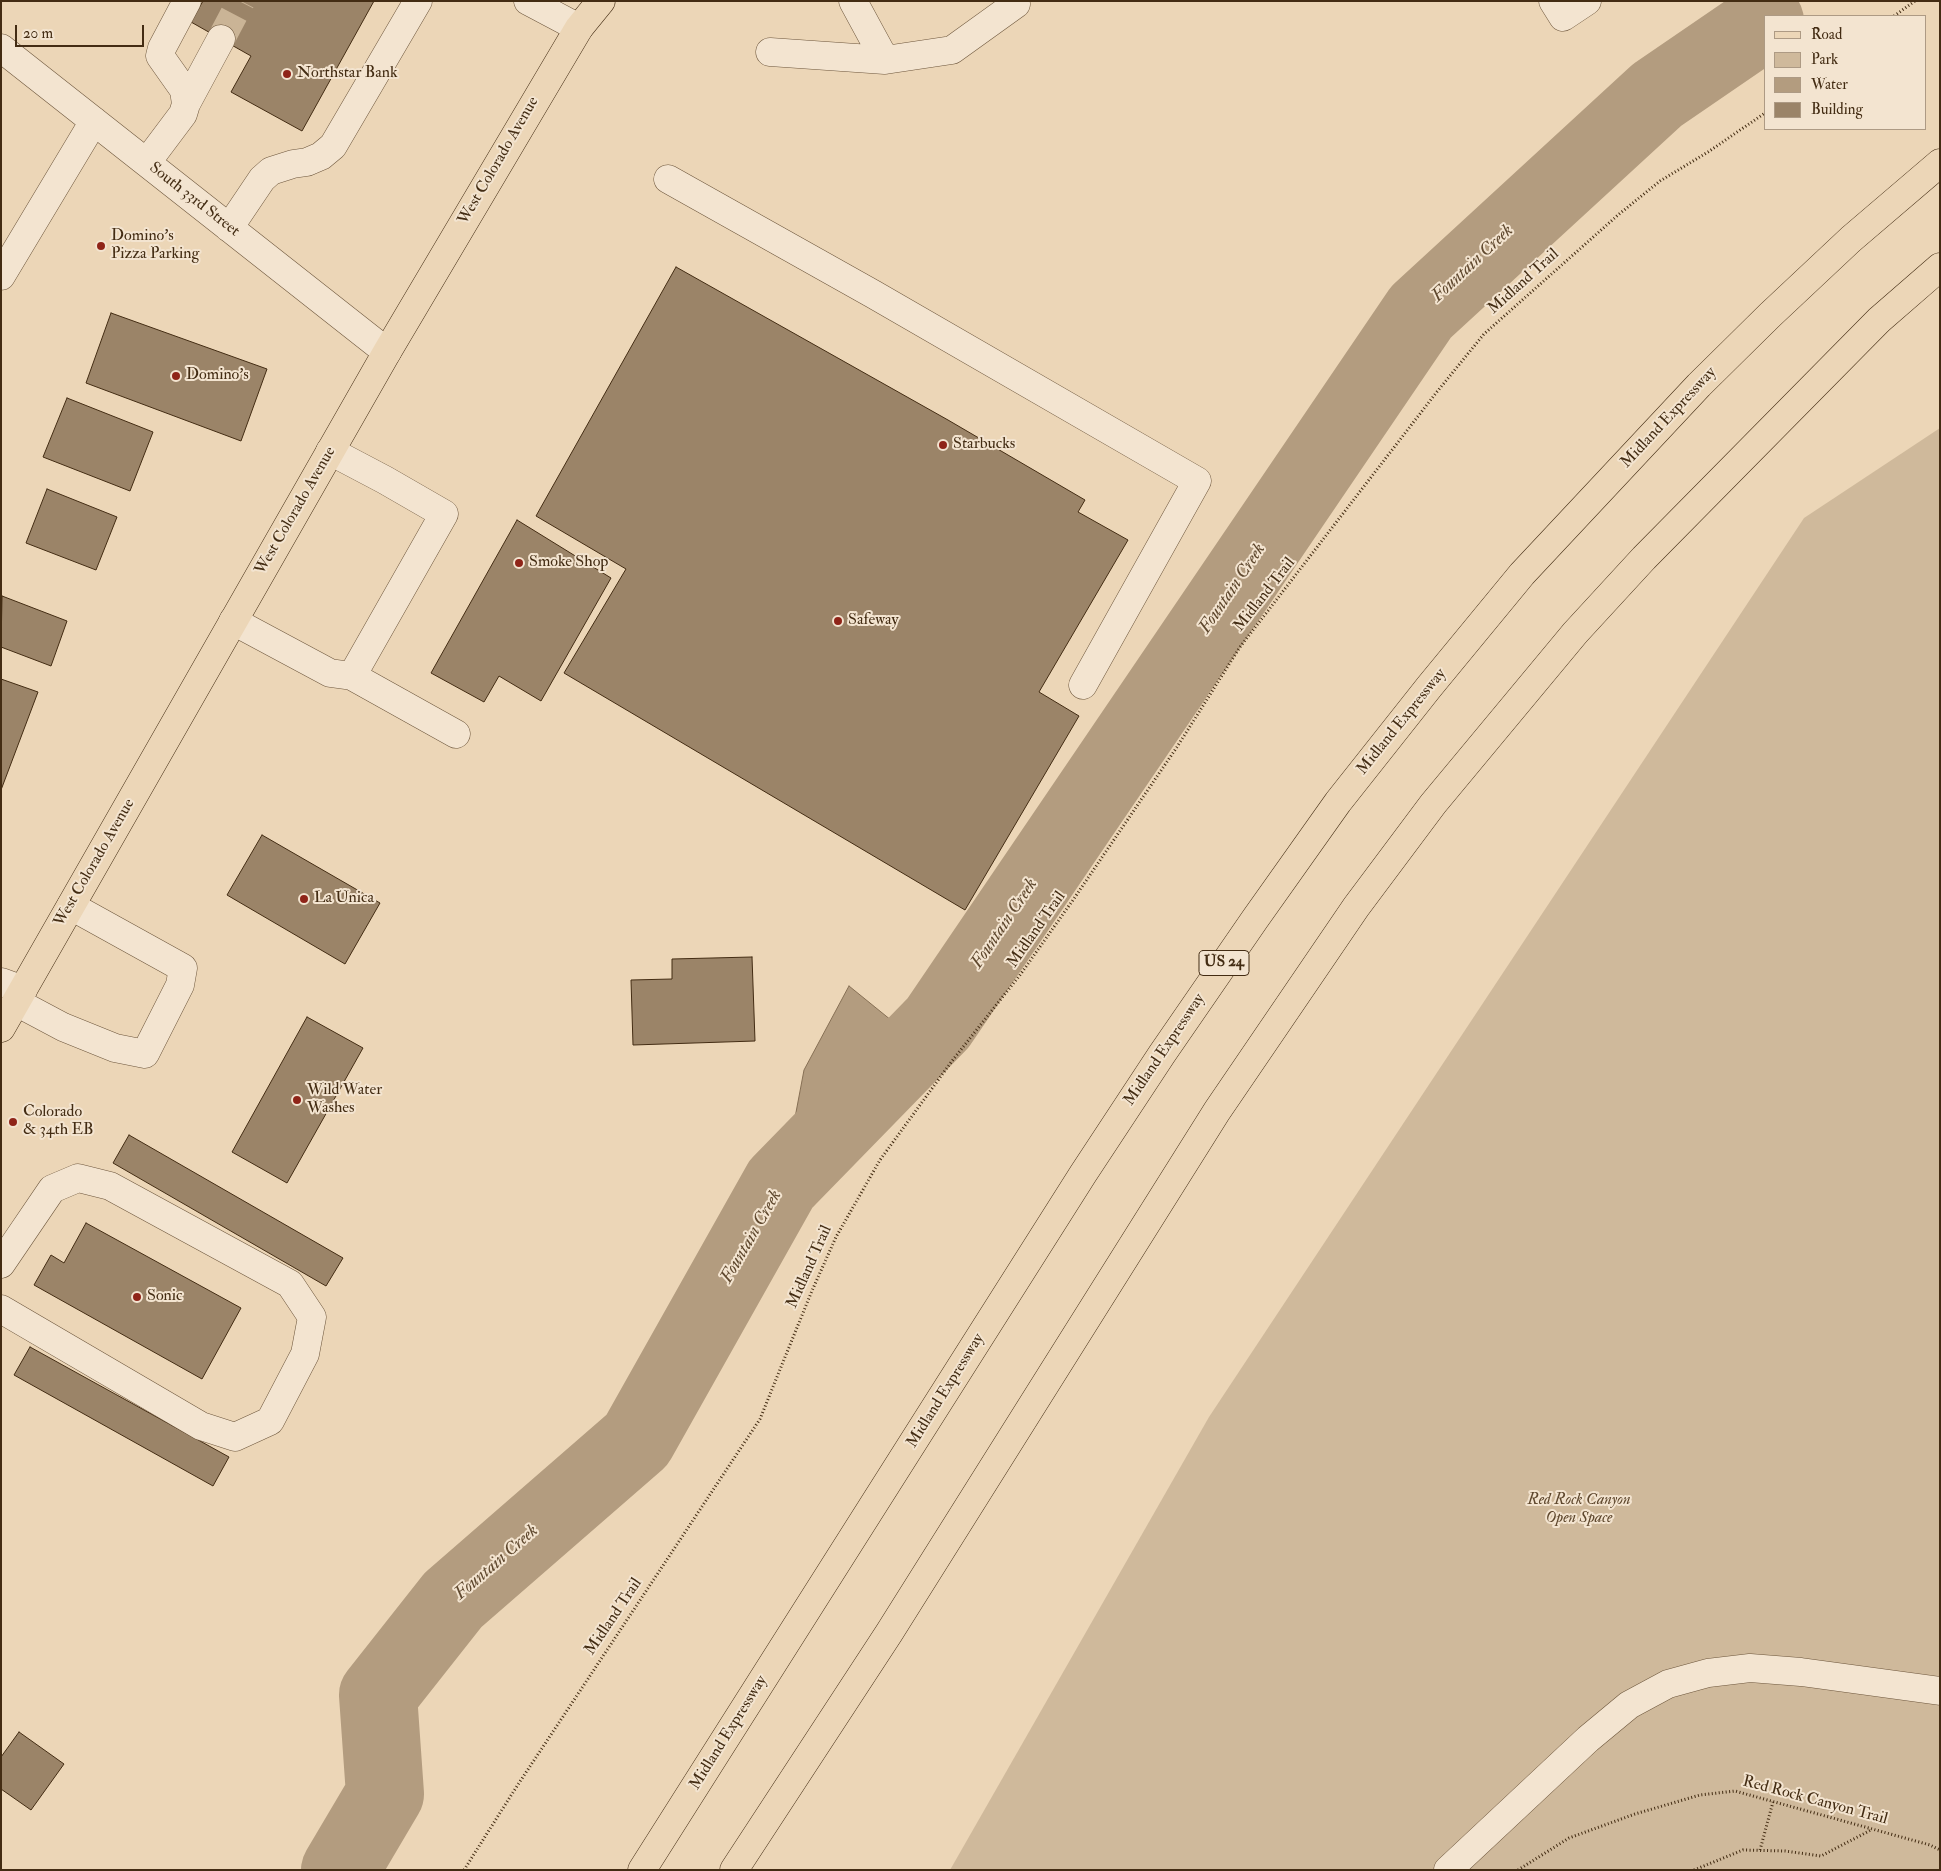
<!DOCTYPE html>
<style>
body{margin:0}
#map{position:relative;width:1941px;height:1871px;overflow:hidden;background:#ecd6b7;font-family:"IM FELL Double Pica",serif}
canvas{display:block}
.frame{position:absolute;inset:0;border:2px solid #432c13;pointer-events:none}
.legend{position:absolute;left:1764px;top:15px;width:162px;height:115px;box-sizing:border-box;background:#f3e4d0;border:1px solid #ad9a84;margin:0;padding:6px 9px;list-style:none;font-size:15px;color:#432c13}
.legend li{display:flex;align-items:center;gap:10px;height:25px}
.legend b{width:25px;border:1px solid #ad9a84}
.scale{position:absolute;left:15px;top:25px;width:129px;height:22px;box-sizing:border-box;border:2px solid #432c13;border-top:0;padding-left:6px;font-size:15px;line-height:18px;white-space:nowrap;color:#432c13;-webkit-text-stroke:4px #f3e4d0;paint-order:stroke}
</style>
<div id="map">
<canvas width="1941" height="1871"></canvas>
<div class="frame"></div>
<ul class="legend">
<li><b style="height:6px;background:#ecd6b7"></b>Road</li>
<li><b style="height:14px;background:#cfb99b"></b>Park</li>
<li><b style="height:14px;background:#b39c7f"></b>Water</li>
<li><b style="height:14px;background:#9b8468"></b>Building</li>
</ul>
<div class="scale">20 m</div>
</div>
<script>
const g = document.querySelector('canvas').getContext('2d');
g.lineJoin = 'round';
function fill(path, color) { g.fillStyle = color; g.fill(path, 'evenodd'); }
const poly = rows => new Path2D(rows.map(r => 'M' + r).join(''));
function stroke(path, color, width, dash) { g.strokeStyle = color; g.lineWidth = width; g.lineCap = dash ? 'butt' : 'round'; g.setLineDash(dash || []); g.stroke(path); }
function label(font, color, halo, rows, align = 'center') {
  g.font = font + ' "IM FELL Double Pica",serif'; g.lineWidth = 4; g.setLineDash([]); g.textBaseline = 'middle'; g.strokeStyle = halo; g.fillStyle = color; for (const [text, x, y, turn = 0] of rows) {
    g.save(); g.translate(x, y); g.rotate((+turn || 0) * Math.PI / 180); g.textAlign = isNaN(turn) ? turn : align; if (halo) g.strokeText(text, 0, 0); g.fillText(text, 0, 0); g.restore();
  }
}
const green = poly([
 [1940,428,1940,1870,950,1870,1209,1417,1804,518]
]);
const water = poly([
 [849,986,939,1059,915,1090,876,1134,810,1177,787,1160,804,1070,849,986]
]);
const river = poly([
 [340,1870,385,1794,378,1695,453,1600,637,1440,781,1184,938,1023,1421,312,1657,95,1765,21]
]);
const building = poly([
 [203,1,374,1,302,131,231,92,251,56,191,22,203,1],
 [676,267,948,420,1085,500,1078,512,1128,540,1039,692,1079,716,965,910,564,673,626,569,536,516,676,267],
 [111,313,267,369,241,441,86,383,111,313],
 [67,398,153,432,130,491,43,457,67,398],
 [47,489,117,517,96,570,26,543,47,489],
 [517,520,611,578,541,701,499,676,484,702,431,673,517,520],
 [2,596,67,621,51,666,1,647,2,596],
 [1,679,38,692,1,790,1,679],
 [262,835,380,903,345,964,227,895,262,835],
 [752,957,755,1041,633,1045,631,980,672,979,672,959,752,957],
 [307,1017,363,1048,287,1183,232,1152,307,1017],
 [129,1135,343,1258,326,1286,113,1163,129,1135],
 [86,1223,241,1308,202,1379,34,1285,51,1255,64,1263,86,1223],
 [30,1347,229,1457,213,1486,14,1375,30,1347],
 [19,1732,64,1764,31,1810,1,1789,1,1757,19,1732]
]);
const minorTunnel = poly([
 [221,39,241,1]
]);
const path = poly([
 [1894,16,1915,1],
 [1760,1850,1773,1802],
 [464,1870,517,1786,760,1419,811,1293,836,1237,880,1160,952,1061,1020,975,1073,900,1177,747,1240,647,1436,393,1484,334,1618,215,1660,181,1708,152,1765,113],
 [1518,1870,1569,1838,1635,1814,1700,1795,1735,1791,1930,1845,1940,1850],
 [1694,1870,1743,1850,1785,1851,1821,1856,1871,1830]
]);
const minor = poly([
 [528,1,579,28],
 [1553,1,1563,17,1587,1],
 [1,48,387,352],
 [770,52,885,60,853,1],
 [885,60,952,50,1016,4],
 [186,104,221,39],
 [147,162,183,114,186,104,184,90,160,56,162,48,187,1],
 [668,179,873,294,1197,481,1083,685],
 [229,228,262,179,271,171,293,164,307,162,321,156,333,146,418,1],
 [1,276,94,121],
 [330,451,385,480,444,514,352,676,456,734],
 [233,621,330,673,352,676],
 [1,982,23,990],
 [16,1002,63,1027,115,1048,145,1054,180,985,183,968,71,906],
 [1,1264,52,1189,78,1178,110,1186,290,1284,312,1317,305,1354,270,1421,235,1437,201,1426,1,1309],
 [1448,1870,1588,1739,1629,1705,1668,1684,1708,1673,1750,1668,1801,1672,1940,1691]
]);
const major = poly([
 [1,1028,387,352,579,28,601,1]
]);
const highway = poly([
 [642,1870,1083,1174,1162,1054,1255,919,1338,802,1429,687,1522,574,1699,385,1770,315,1851,239,1940,163],
 [734,1870,889,1633,1217,1111,1356,907,1433,804,1575,633,1644,558,1879,320,1940,267]
]);
const markers = [
 [287,74,5,"#8f2418"],
 [101,246,5,"#8f2418"],
 [176,376,5,"#8f2418"],
 [943,445,5,"#8f2418"],
 [519,563,5,"#8f2418"],
 [838,621,5,"#8f2418"],
 [304,899,5,"#8f2418"],
 [297,1100,5,"#8f2418"],
 [13,1122,5,"#8f2418"],
 [137,1297,5,"#8f2418"]
];
const shields = [
 [1224,963,50]
];
const shieldNames = [
 ["US 24",1224,963]
];
const poiNames = [
 ["Northstar Bank",297,74],
 ["Domino's",111,237],
 ["Pizza Parking",111,255],
 ["Domino's",186,376],
 ["Starbucks",953,445],
 ["Smoke Shop",529,563],
 ["Safeway",848,621],
 ["La Unica",314,899],
 ["Wild Water",307,1091],
 ["Washes",307,1109],
 ["Colorado",23,1113],
 ["& 34th EB",23,1131],
 ["Sonic",147,1297]
];
const streetNames = [
 ["West Colorado Avenue",499,161,-60],
 ["South 33rd Street",194,200,38],
 ["Midland Trail",1524,282,-42],
 ["Midland Expressway",1669,418,-47],
 ["West Colorado Avenue",296,511,-60],
 ["Midland Trail",1265,595,-52],
 ["Midland Expressway",1402,722,-51],
 ["West Colorado Avenue",95,863,-60],
 ["Midland Trail",1037,930,-55],
 ["Midland Expressway",1165,1050,-56],
 ["Midland Trail",810,1267,-66],
 ["Midland Expressway",946,1391,-58],
 ["Midland Trail",614,1617,-56],
 ["Midland Expressway",729,1733,-58],
 ["Red Rock Canyon Trail",1815,1801,15]
];
const parkNames = [
 ["Red Rock Canyon",1579,1501],
 ["Open Space",1579,1519]
];
const waterNames = [
 ["Fountain Creek",1473,264,-43],
 ["Fountain Creek",1233,589,-56],
 ["Fountain Creek",1005,924,-56],
 ["Fountain Creek",752,1237,-60],
 ["Fountain Creek",497,1563,-41]
];
fill(green, '#cfb99b');
fill(water, '#b39c7f');
stroke(water, '#866f54', 1);
stroke(river, '#b39c7f', 78);
fill(building, '#9b8468');
stroke(building, '#432c13', 1);
stroke(minorTunnel, '#cab496', 28, [28, 14]);
stroke(minor, '#6d563c', 29);
stroke(major, '#432c13', 29);
stroke(highway, '#432c13', 29);
stroke(path, '#432c13', 3, [1, 2.5]);
stroke(minor, '#f3e4d0', 28);
stroke(major, '#ecd6b7', 28);
stroke(highway, '#ecd6b7', 28);
for (const [x, y, r, color] of markers) { const dot = new Path2D(); dot.arc(x, y, r, 0, 2 * Math.PI); g.fillStyle = color; g.fill(dot); stroke(dot, '#f3e4d0', 2); }
for (const [x, y, w] of shields) { const box = new Path2D(); box.roundRect(x - w / 2, y - 12.5, w, 25, 4); g.fillStyle = '#f3e4d0'; g.fill(box); stroke(box, '#432c13', 1); }
label('bold 15px', '#432c13', null, shieldNames);
label('16px', '#432c13', '#f3e4d0', poiNames, 'left');
label('16px', '#432c13', '#f3e4d0', streetNames);
label('italic 16px', '#5f482e', '#f3e4d0', parkNames);
label('italic 18px', '#5f482e', '#f3e4d0', waterNames);
</script>
